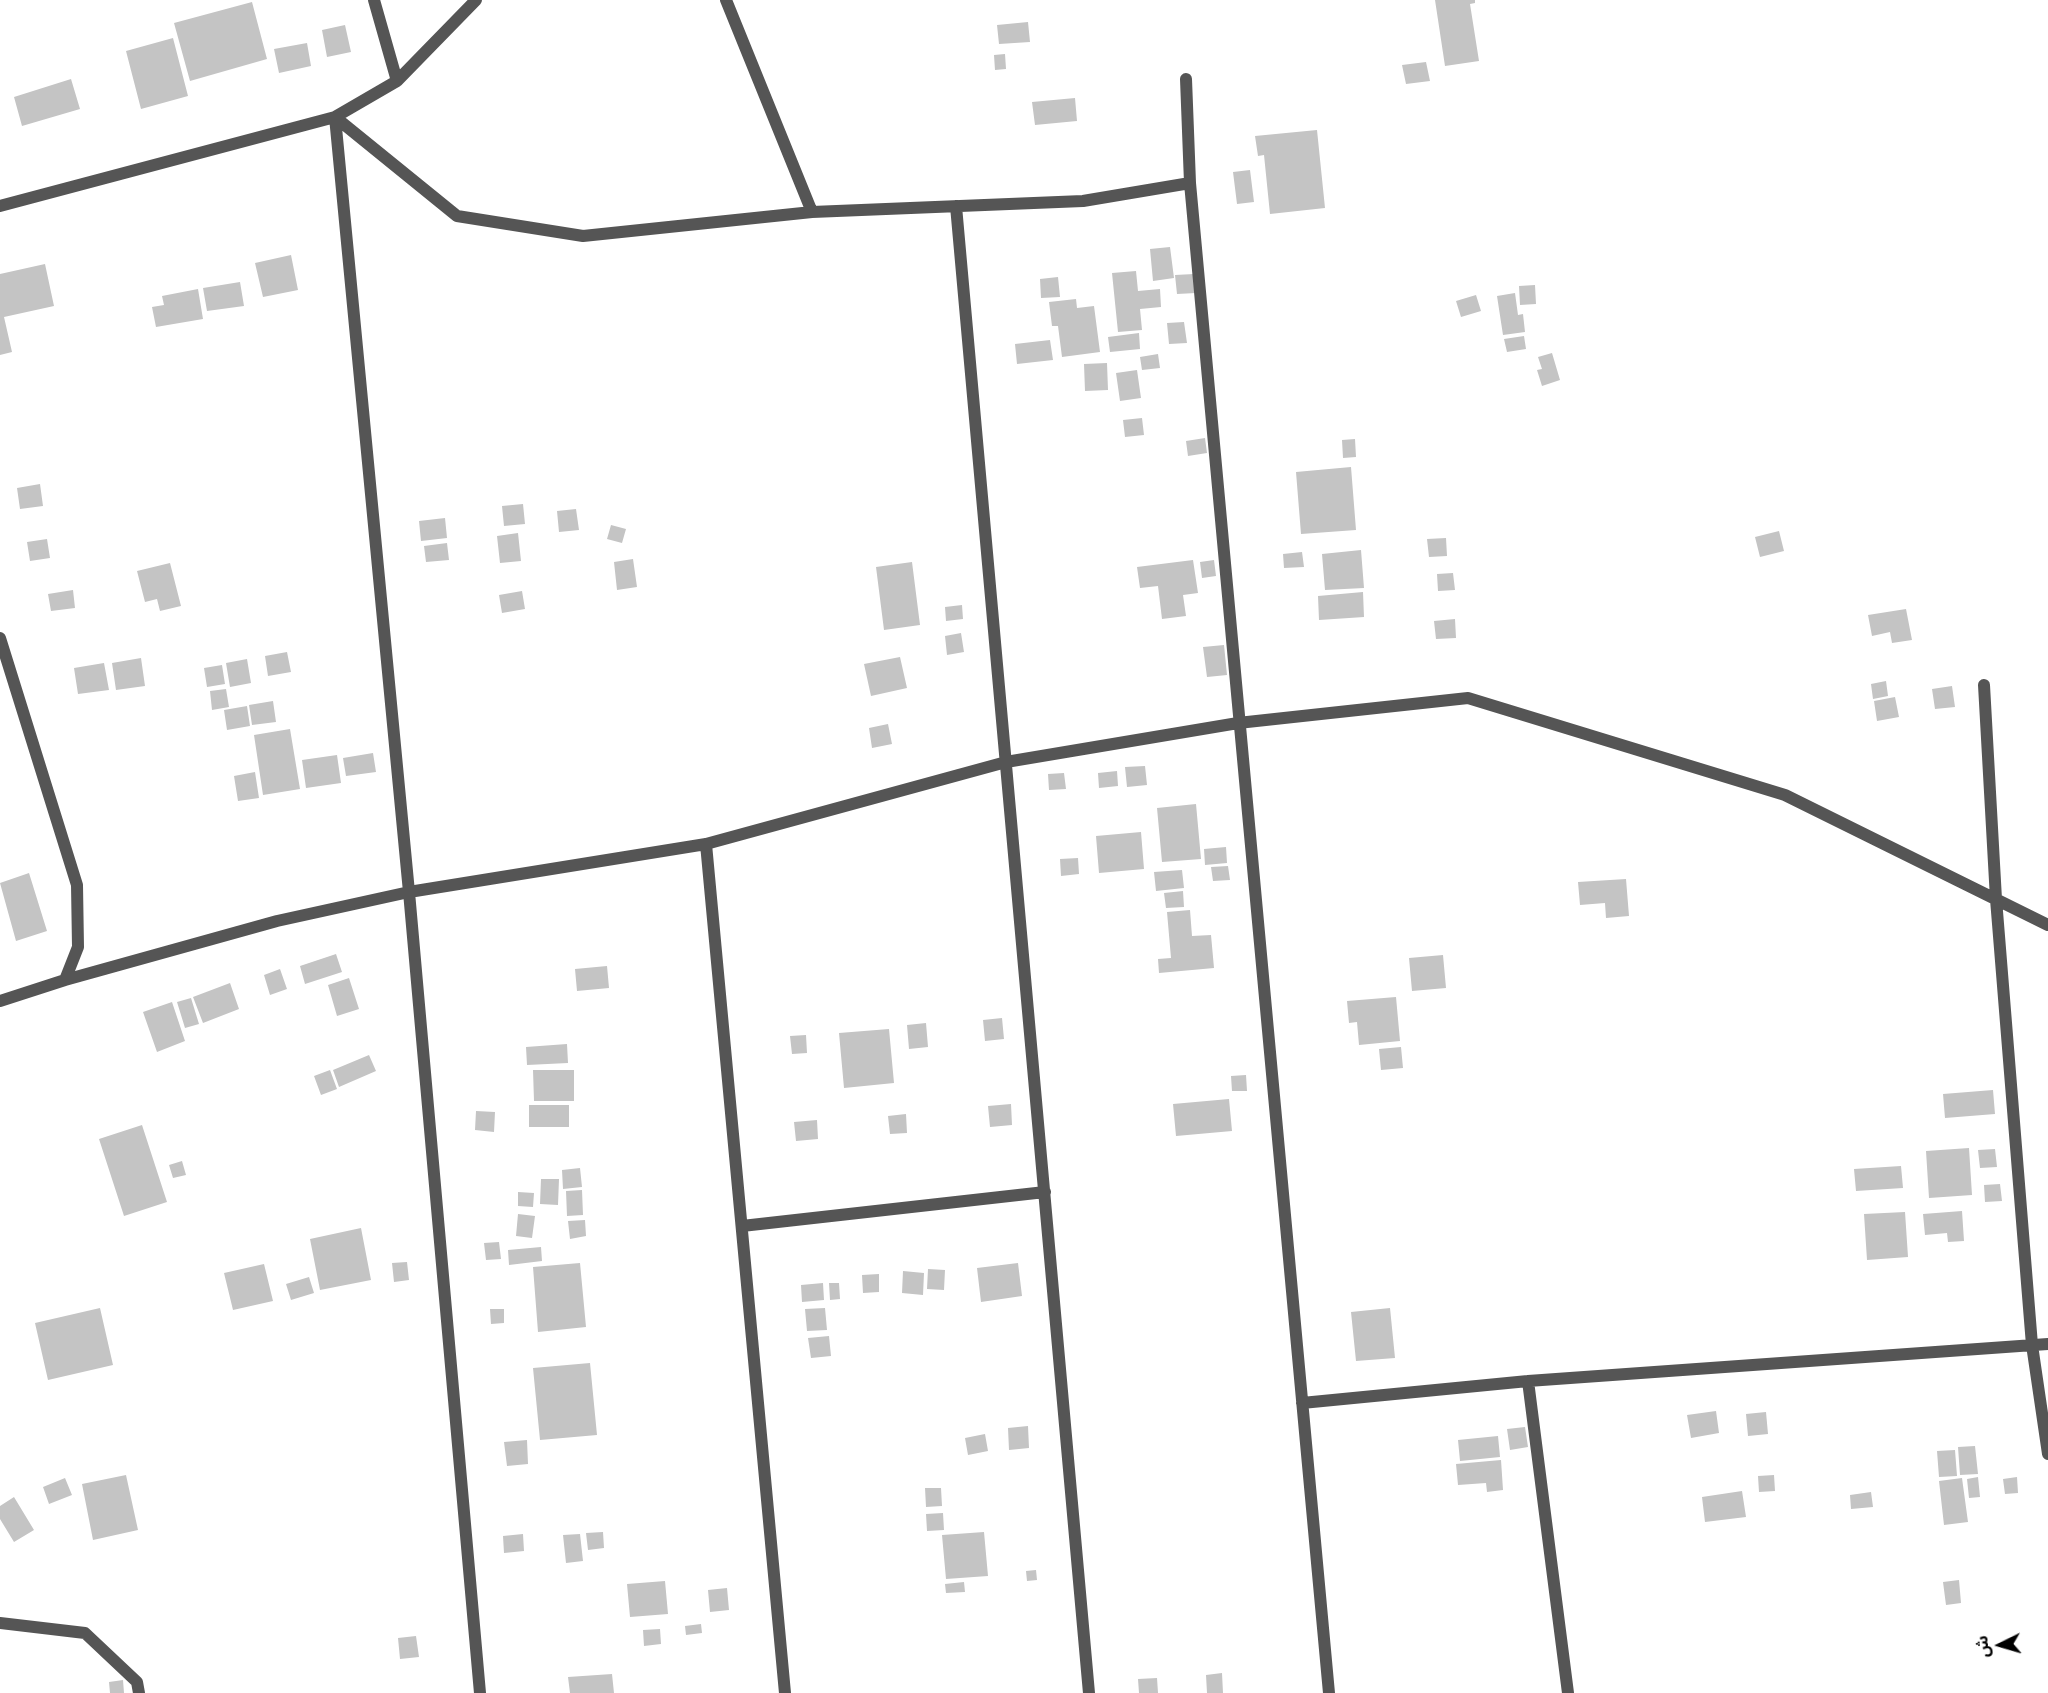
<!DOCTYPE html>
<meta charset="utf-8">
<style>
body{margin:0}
#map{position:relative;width:2048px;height:1693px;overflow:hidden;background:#fff;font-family:Mulish,"Noto Sans Arabic",sans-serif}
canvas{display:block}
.north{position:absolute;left:1970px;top:1615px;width:60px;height:60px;-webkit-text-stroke:4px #fff;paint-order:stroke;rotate:265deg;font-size:16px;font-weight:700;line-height:24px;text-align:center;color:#000}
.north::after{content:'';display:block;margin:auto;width:21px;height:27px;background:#000;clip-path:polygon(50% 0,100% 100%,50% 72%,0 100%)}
</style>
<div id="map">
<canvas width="2048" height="1693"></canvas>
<div class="north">ش</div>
</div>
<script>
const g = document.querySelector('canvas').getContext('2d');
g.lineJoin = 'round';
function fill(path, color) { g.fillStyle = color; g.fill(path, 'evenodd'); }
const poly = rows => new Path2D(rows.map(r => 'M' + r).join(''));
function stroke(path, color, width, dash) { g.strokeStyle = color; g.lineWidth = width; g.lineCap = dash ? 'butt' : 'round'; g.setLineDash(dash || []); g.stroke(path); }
const building = poly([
 [1435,0,1475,0,1475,3,1470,4,1479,61,1445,66],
 [252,2,267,59,190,81,174,23],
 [1028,22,1030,42,999,44,997,25],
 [345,25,351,52,327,57,322,30],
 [173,38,188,96,141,109,126,51],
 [307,43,311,66,279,73,274,49],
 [1005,54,1006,69,995,70,994,55],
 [1426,62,1430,81,1406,84,1402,65],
 [71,79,80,109,22,126,14,97],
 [1075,98,1077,121,1035,125,1032,102],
 [1317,130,1325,208,1270,214,1264,155,1258,156,1255,136],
 [1250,170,1254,202,1237,204,1233,172],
 [1170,247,1174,278,1153,281,1150,249],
 [291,255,298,290,263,297,255,263],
 [45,264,54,306,4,317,12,352,0,355,0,274],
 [1136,271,1138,291,1160,289,1161,307,1140,309,1142,330,1118,332,1112,273],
 [1194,274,1196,293,1177,294,1175,275],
 [1058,277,1060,297,1041,298,1040,279],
 [240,282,244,306,207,311,203,288],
 [1535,285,1536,304,1520,305,1519,286],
 [198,289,203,319,156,327,152,307,164,305,162,296],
 [1515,293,1518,315,1523,314,1525,332,1503,335,1497,296],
 [1476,295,1481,311,1461,317,1456,301],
 [1076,299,1077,308,1094,306,1100,352,1062,357,1058,326,1052,326,1049,302],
 [1184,322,1187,343,1169,344,1167,323],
 [1139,333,1140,349,1110,352,1108,337],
 [1524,336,1526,349,1507,352,1504,339],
 [1050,340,1053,360,1017,364,1015,344],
 [1552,353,1560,380,1542,386,1537,370,1542,369,1538,357],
 [1158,354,1160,368,1142,370,1140,357],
 [1107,363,1108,390,1085,391,1084,364],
 [1137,370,1141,398,1120,401,1116,373],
 [1142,418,1144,435,1125,437,1123,420],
 [1205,438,1207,453,1188,456,1186,441],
 [1355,439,1356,457,1343,458,1342,440],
 [1351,467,1356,530,1301,534,1296,472],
 [40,484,43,506,20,509,17,488],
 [523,504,525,524,504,526,502,506],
 [576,509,579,530,559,532,557,511],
 [445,518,447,538,421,541,419,521],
 [611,525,626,529,622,543,607,539],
 [1779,531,1784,551,1760,557,1755,537],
 [518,533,521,561,500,563,497,536],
 [1446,538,1447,556,1429,557,1427,539],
 [47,539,50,558,30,561,27,542],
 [447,543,449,560,426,562,424,546],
 [1361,550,1364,588,1325,590,1322,554],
 [1302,552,1304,567,1284,568,1283,554],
 [633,559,637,587,617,590,614,562],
 [1193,560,1198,593,1183,595,1186,616,1162,619,1158,586,1140,588,1137,567],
 [1214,560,1216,576,1202,578,1200,562],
 [912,562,920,625,884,630,876,567],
 [170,563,181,606,160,611,157,599,145,602,137,571],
 [1453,573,1455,590,1438,591,1437,574],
 [73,590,75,608,51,611,48,594],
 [522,591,525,609,502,613,499,595],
 [1363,592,1364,617,1319,620,1318,596],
 [962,605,963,619,946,621,945,607],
 [1906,609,1912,640,1892,643,1890,632,1872,636,1868,615],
 [1455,619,1456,638,1436,639,1434,621],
 [961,633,964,652,947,655,945,636],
 [1224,645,1227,675,1207,677,1203,647],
 [287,652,291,672,268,676,265,656],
 [900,657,907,688,871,696,864,664],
 [141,658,145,686,116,690,112,663],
 [247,659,251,683,230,687,226,663],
 [104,663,109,690,78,694,74,668],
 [222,665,225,684,207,687,204,668],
 [1886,681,1888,696,1873,699,1871,684],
 [1952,686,1955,707,1935,709,1932,689],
 [226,689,229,707,212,710,210,691],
 [1895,697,1899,717,1877,721,1874,701],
 [273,701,276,722,252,725,249,705],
 [247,706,250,726,227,730,224,710],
 [888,724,892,744,872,748,869,728],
 [290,729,300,789,263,795,254,735],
 [373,753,376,772,346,776,343,758],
 [337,755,341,783,306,788,302,760],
 [1145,766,1147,785,1127,787,1125,767],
 [1117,771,1118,786,1099,788,1098,773],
 [255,772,259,798,238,801,234,776],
 [1064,773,1066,789,1049,790,1048,774],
 [1196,804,1201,859,1162,862,1157,808],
 [1141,832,1144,869,1099,873,1096,836],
 [1226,847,1227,863,1205,865,1204,849],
 [1078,858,1079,874,1061,876,1060,859],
 [1228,866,1230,880,1213,881,1211,867],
 [1182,870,1184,888,1156,891,1154,872],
 [29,873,47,931,16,941,0,883],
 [1626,879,1629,916,1606,918,1605,903,1580,905,1578,882],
 [1183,891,1184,907,1166,908,1164,893],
 [1190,910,1192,936,1211,935,1214,968,1159,973,1158,959,1171,958,1167,912],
 [336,954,342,972,305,984,300,966],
 [1443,955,1446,988,1412,991,1409,958],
 [607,966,609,988,577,991,575,969],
 [280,969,287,989,270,995,264,975],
 [349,978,359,1009,337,1016,328,985],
 [230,983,239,1009,203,1023,193,997],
 [1396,997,1400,1041,1359,1045,1357,1022,1349,1023,1347,1001],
 [191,998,199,1024,185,1028,177,1002],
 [172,1002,185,1041,157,1052,143,1012],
 [1002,1018,1004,1039,985,1041,983,1020],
 [926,1023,928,1047,909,1049,907,1025],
 [889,1029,894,1083,844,1088,839,1033],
 [806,1035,807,1053,792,1054,790,1036],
 [567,1044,568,1063,527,1065,526,1047],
 [1401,1047,1403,1068,1381,1070,1379,1049],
 [369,1055,376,1071,339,1087,333,1070],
 [330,1070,337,1089,321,1095,314,1076],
 [533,1070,574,1070,574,1101,534,1101],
 [1246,1075,1247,1091,1232,1091,1231,1076],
 [1993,1090,1995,1114,1945,1118,1943,1094],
 [1229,1099,1232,1131,1176,1136,1173,1104],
 [1011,1104,1012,1125,990,1127,988,1106],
 [529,1105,569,1105,569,1127,529,1127],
 [476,1111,495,1112,494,1132,475,1130],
 [906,1114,907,1133,890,1134,888,1116],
 [817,1120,818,1139,796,1141,794,1122],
 [142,1125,167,1202,124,1216,99,1139],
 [1969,1148,1972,1195,1929,1198,1926,1151],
 [1995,1149,1997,1167,1980,1168,1978,1150],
 [182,1161,186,1175,173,1178,169,1165],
 [1901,1166,1903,1188,1856,1191,1854,1169],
 [580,1168,582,1187,563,1189,562,1170],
 [541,1179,559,1179,558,1205,540,1204],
 [2000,1184,2002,1201,1985,1202,1984,1185],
 [582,1190,583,1215,567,1216,566,1191],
 [518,1192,534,1193,533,1207,518,1206],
 [1962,1211,1964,1241,1948,1242,1947,1233,1925,1235,1923,1214],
 [1905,1212,1908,1257,1867,1260,1864,1214],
 [518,1214,535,1216,532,1238,516,1236],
 [585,1220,586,1236,570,1239,568,1221],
 [361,1228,371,1280,320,1290,310,1239],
 [499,1242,501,1259,486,1260,484,1243],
 [541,1247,542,1261,509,1265,508,1250],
 [407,1262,409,1280,394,1282,392,1263],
 [580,1263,586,1327,538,1332,533,1267],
 [1018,1263,1022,1296,981,1302,977,1268],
 [264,1264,273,1301,233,1310,224,1273],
 [928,1269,945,1270,944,1290,927,1289],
 [903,1271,924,1273,923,1295,902,1293],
 [879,1274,879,1292,863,1293,862,1275],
 [309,1277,314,1293,291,1300,286,1284],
 [823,1283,824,1300,802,1302,801,1285],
 [829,1283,839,1283,840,1299,830,1300],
 [100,1308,113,1365,48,1380,35,1323],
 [825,1308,827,1330,807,1331,805,1309],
 [1390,1308,1395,1358,1356,1361,1351,1312],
 [490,1309,504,1309,504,1323,491,1324],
 [829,1336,831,1356,811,1358,808,1338],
 [590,1363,597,1435,540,1440,533,1368],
 [1716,1411,1719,1433,1691,1438,1687,1415],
 [1766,1412,1768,1434,1748,1436,1746,1414],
 [1028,1426,1029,1448,1009,1450,1008,1428],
 [1525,1427,1528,1447,1510,1450,1507,1429],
 [985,1434,988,1451,968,1455,965,1438],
 [1498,1436,1500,1457,1460,1461,1458,1440],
 [527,1440,528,1464,507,1466,504,1442],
 [1975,1446,1978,1474,1960,1475,1958,1447],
 [1955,1450,1957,1476,1939,1477,1937,1451],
 [1501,1460,1503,1490,1487,1492,1486,1483,1458,1485,1456,1464],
 [126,1475,138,1530,93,1540,82,1484],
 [1774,1475,1775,1491,1759,1492,1758,1476],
 [1978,1477,1980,1497,1969,1498,1967,1479],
 [2017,1477,2018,1493,2005,1494,2003,1479],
 [65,1478,72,1495,49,1504,43,1487],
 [1962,1478,1968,1522,1944,1525,1939,1481],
 [925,1488,941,1488,942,1506,926,1507],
 [1742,1491,1746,1517,1705,1522,1702,1497],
 [1871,1492,1873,1507,1851,1509,1850,1495],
 [14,1497,34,1530,14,1542,0,1519,0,1506],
 [943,1513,944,1530,927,1531,926,1514],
 [603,1532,604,1548,588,1550,586,1533],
 [984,1532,988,1576,946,1579,942,1535],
 [523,1534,524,1551,504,1553,503,1536],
 [580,1534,583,1561,566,1563,563,1535],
 [1036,1570,1037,1580,1027,1581,1026,1571],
 [1959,1580,1961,1603,1946,1605,1943,1582],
 [665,1581,668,1614,630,1617,627,1584],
 [964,1582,965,1592,946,1593,945,1584],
 [727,1588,729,1610,710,1612,708,1590],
 [701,1624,702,1633,686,1635,685,1626],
 [660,1629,661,1644,644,1646,643,1630],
 [416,1636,419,1657,400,1659,398,1638],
 [1222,1673,1223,1693,1207,1693,1206,1675],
 [612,1674,614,1693,570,1693,568,1677],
 [1157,1678,1158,1693,1139,1693,1138,1679],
 [123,1680,124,1693,110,1693,109,1682]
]);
const street = poly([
 [374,0,397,81,335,117,409,892,480,1693],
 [726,0,812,212],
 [397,81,476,0],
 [1190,183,1329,1693],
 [0,206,335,117,457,216,583,236,812,212,1083,201,1190,183,1186,79],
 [956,206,1089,1693],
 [0,638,77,885,78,947,65,980],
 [1984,685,1996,899,2032,1345,2048,1454],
 [706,844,785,1693],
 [0,1001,65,980,277,921,409,892,706,844,1006,762,1238,723,1468,698,1785,795,2048,925],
 [742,1226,1045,1192],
 [1528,1381,1568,1693],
 [1302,1403,1528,1381,2048,1344],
 [0,1623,85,1633,137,1682,139,1693]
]);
fill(building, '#c4c4c4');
stroke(street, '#555', 12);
</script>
